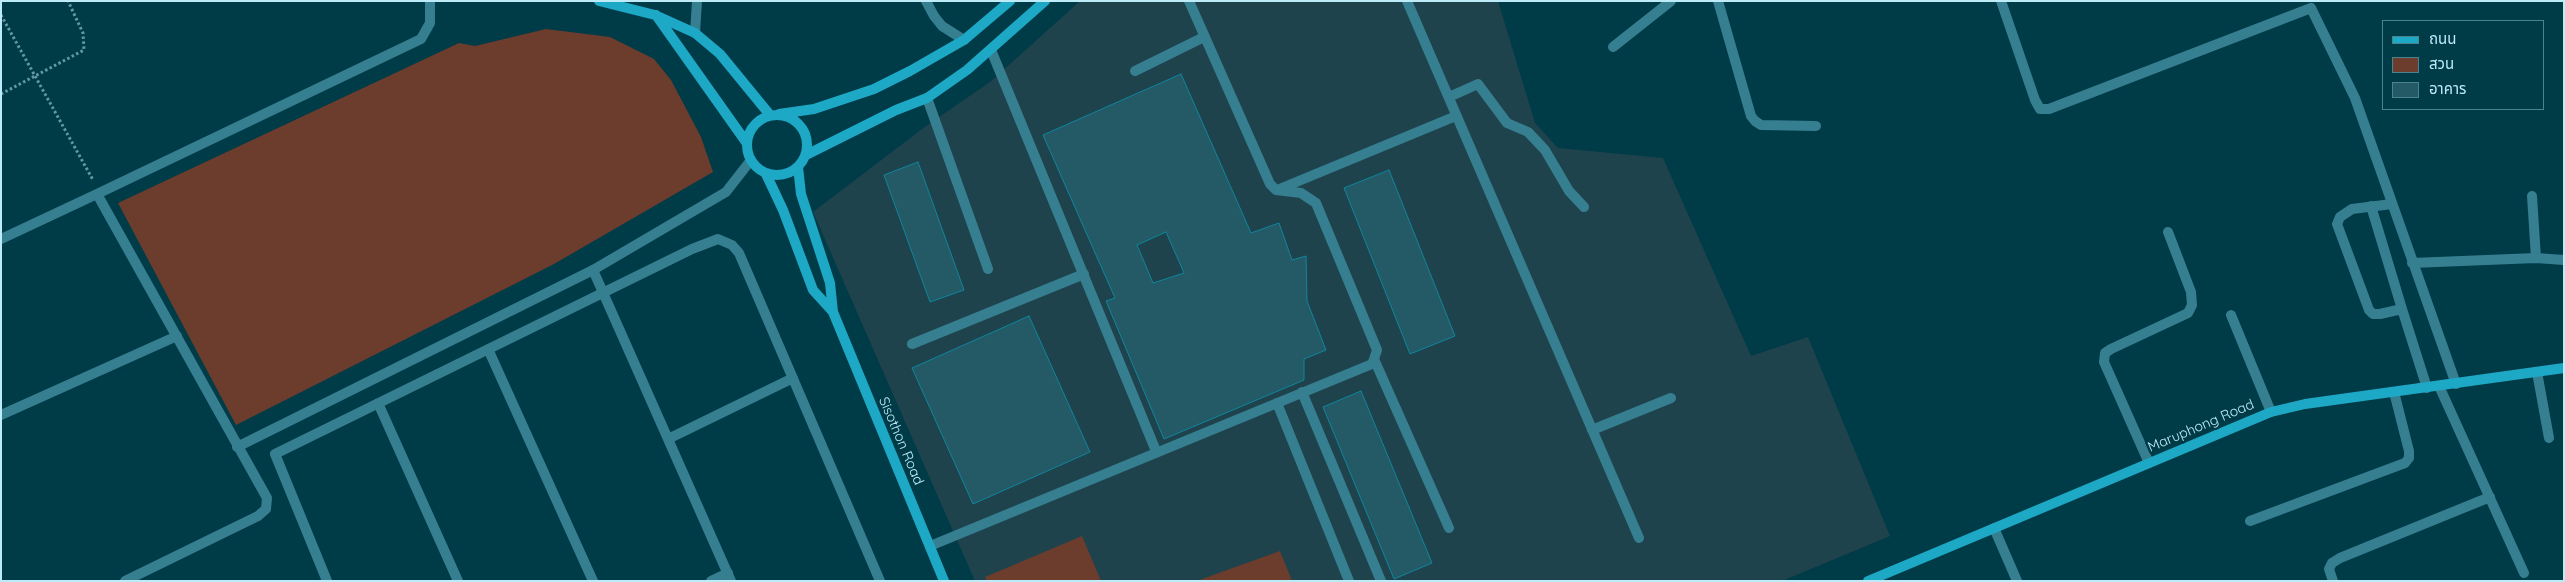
<!DOCTYPE html>
<meta charset="utf-8">
<style>
body{margin:0}
#map{position:relative;width:2565px;height:582px;overflow:hidden;background:#003b48;font-family:Quicksand,"Noto Sans Thai",sans-serif}
canvas{display:block}
.frame{position:absolute;inset:0;border:2px solid #bdebf8;pointer-events:none}
.legend{position:absolute;left:2382px;top:20px;width:162px;height:90px;box-sizing:border-box;background:#003b48;border:1px solid #4c818e;margin:0;padding:6px 9px;list-style:none;font-size:15px;color:#bdebf8}
.legend li{display:flex;align-items:center;gap:10px;height:25px}
.legend b{width:25px;border:1px solid #4c818e}
</style>
<div id="map">
<canvas width="2565" height="582"></canvas>
<div class="frame"></div>
<ul class="legend">
<li><b style="height:6px;background:#1da8c5"></b>ถนน</li>
<li><b style="height:14px;background:#6c3c2d"></b>สวน</li>
<li><b style="height:14px;background:#245966"></b>อาคาร</li>
</ul>
</div>
<script>
const g = document.querySelector('canvas').getContext('2d');
g.lineJoin = 'round';
function fill(path, color) { g.fillStyle = color; g.fill(path, 'evenodd'); }
const poly = rows => new Path2D(rows.map(r => 'M' + r).join(''));
function stroke(path, color, width, dash) { g.strokeStyle = color; g.lineWidth = width; g.lineCap = dash ? 'butt' : 'round'; g.setLineDash(dash || []); g.stroke(path); }
function label(font, color, halo, rows, align = 'center') {
  g.font = font + ' Quicksand,sans-serif'; g.lineWidth = 5; g.setLineDash([]); g.textBaseline = 'middle'; g.strokeStyle = halo; g.fillStyle = color; for (const [text, x, y, turn = 0] of rows) {
    g.save(); g.translate(x, y); g.rotate((+turn || 0) * Math.PI / 180); g.textAlign = isNaN(turn) ? turn : align; if (halo) g.strokeText(text, 0, 0); g.fillText(text, 0, 0); g.restore();
  }
}
const built = poly([
 [1080,1,1498,1,1535,123,1558,148,1663,158,1751,356,1808,337,1890,536,1782,581,975,581,813,212,926,126,990,82]
]);
const green = poly([
 [546,29,610,37,654,59,671,80,701,137,713,172,554,264,236,425,118,203,459,43,475,46],
 [1082,536,1101,581,987,581,985,577],
 [1280,551,1292,581,1198,581,1205,578]
]);
const building = poly([
 [1181,74,1251,233,1279,223,1292,260,1306,256,1307,301,1326,350,1304,359,1304,380,1164,439,1106,301,1115,298,1043,135,1181,74],
 [1166,232,1184,273,1153,283,1137,245,1166,232],
 [918,162,964,290,930,302,884,175,918,162],
 [1389,170,1455,336,1410,354,1344,188,1389,170],
 [1029,316,1090,452,973,504,912,368,1029,316],
 [1361,391,1432,563,1394,579,1323,407,1361,391]
]);
const path = poly([
 [1,15,93,180],
 [1,94,84,50,83,33,68,1]
]);
const lane = poly([
 [926,1,934,16,942,26,964,40],
 [1407,1,1639,538],
 [695,33,697,1],
 [991,50,1156,451],
 [1135,71,1204,37],
 [1449,97,1478,84,1507,123,1528,132,1545,150,1569,191,1584,207],
 [927,98,988,269],
 [1277,190,1456,116],
 [2532,196,2536,258],
 [2392,204,2352,209,2340,217,2337,224,2369,310,2373,314,2380,314,2402,309,2427,388],
 [2371,206,2402,309],
 [593,270,731,581],
 [2231,315,2271,412],
 [912,344,1084,274],
 [488,349,593,581],
 [1374,359,1449,528],
 [2537,372,2549,438],
 [2439,386,2524,573],
 [1302,392,1381,581],
 [378,403,458,581],
 [1277,403,1349,581],
 [1592,430,1671,398],
 [668,439,793,378],
 [2149,463,2104,362,2105,353,2111,349,2188,313,2192,305,2191,292,2168,232],
 [2250,521,2405,463,2409,458,2409,451,2394,392],
 [1994,528,2017,581],
 [930,546,1372,364,1374,359,1377,350,1316,203,1301,193,1276,190,1270,184,1189,1],
 [327,581,275,454,692,249,718,239,732,245,739,253,880,581],
 [711,581,728,573],
 [2333,581,2329,569,2332,563,2340,558,2490,497]
]);
const street = poly([
 [1718,1,1751,116,1755,121,1761,125,1816,126],
 [2001,1,2035,100,2040,109,2049,109,2311,8,2355,98,2456,384],
 [1613,47,1671,1],
 [1,239,97,194],
 [2412,263,2536,258,2564,260],
 [1,415,177,336],
 [237,447,593,270,726,192,751,160],
 [125,581,258,516,266,509,267,498,97,194,421,39,430,23,430,1]
]);
const secondary = poly([
 [599,1,655,15,695,33,720,54,770,115],
 [656,15,746,142],
 [779,114,814,109,874,89,910,71,964,40,1010,1],
 '747 145a30 30 0 1 1 60 0a30 30 0 1 1-60 0Z',
 [806,155,896,110,927,98,967,70,1045,1],
 [798,167,801,194,830,283,833,312,944,581],
 [766,174,783,210,813,290,833,312],
 [1868,581,2271,412,2305,404,2564,368]
]);
const streetNames = [
 ["Maruphong Road",2201,426,-23],
 ["Sisothon Road",901,441,67]
];
fill(built, '#1f434c');
fill(green, '#6c3c2d');
fill(building, '#245966');
stroke(building, '#0e869e', 1);
stroke(path, '#6297a4', 3, [2.5, 2.5]);
stroke(lane, '#367f91', 10);
stroke(street, '#367f91', 10);
stroke(secondary, '#1da8c5', 10);
label('14px', '#bdebf8', '#003b48', streetNames);
</script>
